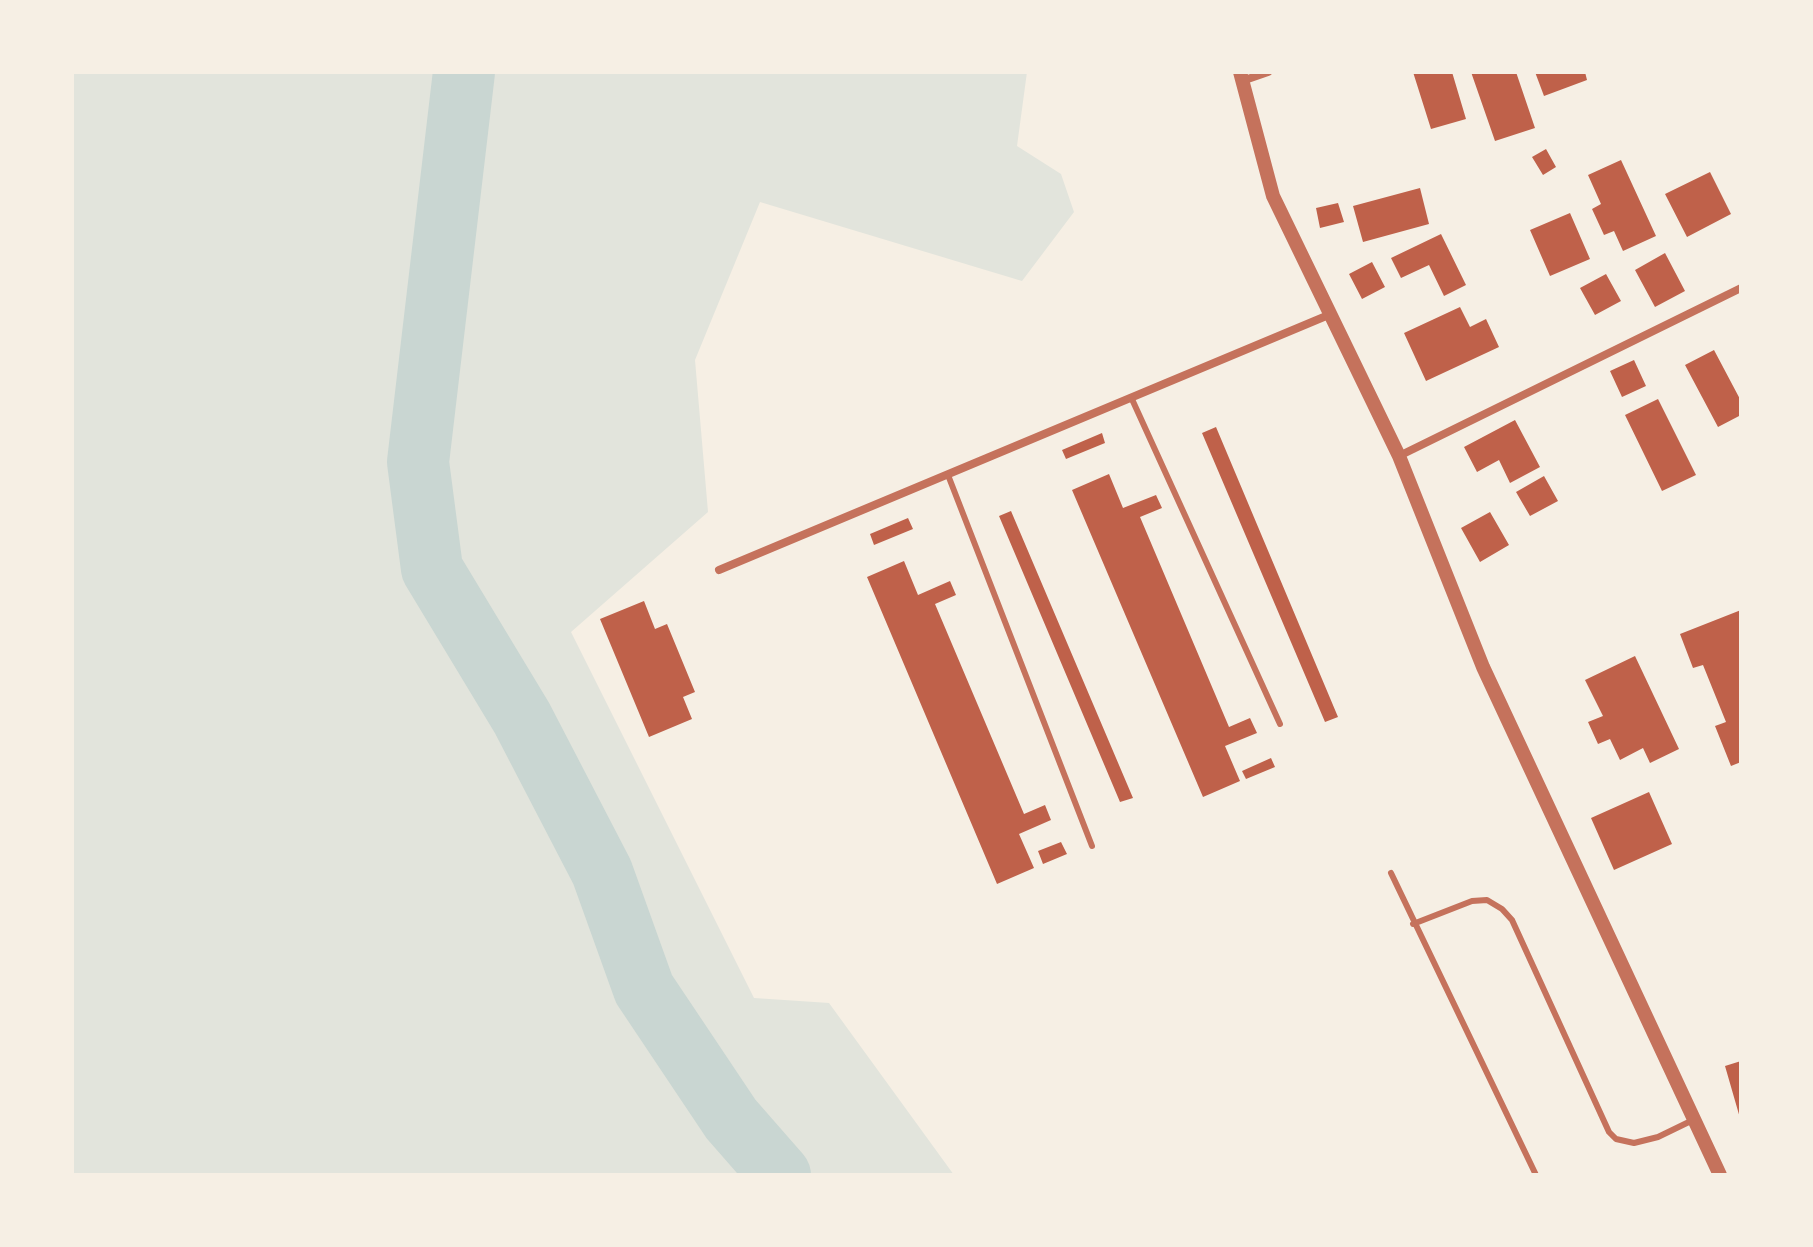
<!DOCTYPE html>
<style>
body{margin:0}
#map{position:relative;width:1813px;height:1247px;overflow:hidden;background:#f6efe4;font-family:Quicksand,sans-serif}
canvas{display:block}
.frame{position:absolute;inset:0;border:74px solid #f6efe4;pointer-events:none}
</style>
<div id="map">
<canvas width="1813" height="1247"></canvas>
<div class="frame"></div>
</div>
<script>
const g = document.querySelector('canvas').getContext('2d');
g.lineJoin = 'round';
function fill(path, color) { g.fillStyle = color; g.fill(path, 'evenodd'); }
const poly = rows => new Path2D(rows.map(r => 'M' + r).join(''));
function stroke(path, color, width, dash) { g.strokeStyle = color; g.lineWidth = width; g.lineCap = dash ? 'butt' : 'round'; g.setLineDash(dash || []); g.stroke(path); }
const green = poly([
 [72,72,1027,72,1017,146,1061,174,1074,212,1022,281,760,202,695,360,708,512,571,632,754,998,829,1003,954,1175,72,1175]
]);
const river = poly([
 [464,72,418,462,432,569,522,718,602,872,644,989,731,1119,780,1175]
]);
const building = poly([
 [1413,72,1452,72,1466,119,1431,129],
 [1471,72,1516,72,1535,128,1495,141],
 [1535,72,1585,72,1587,80,1544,96],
 [1546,149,1556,167,1543,175,1532,157],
 [1621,160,1656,236,1623,251,1614,231,1604,235,1592,209,1601,204,1588,175],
 [1710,172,1731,214,1687,237,1665,194],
 [1420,188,1429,224,1363,242,1353,206],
 [1338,203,1344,222,1320,228,1316,208],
 [1570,213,1590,259,1550,276,1530,230],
 [1441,234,1466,285,1444,296,1429,265,1401,278,1391,258],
 [1665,253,1685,291,1655,307,1635,270],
 [1372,262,1385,287,1362,299,1349,274],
 [1606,274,1621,301,1595,315,1580,288],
 [1460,307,1470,327,1486,319,1499,347,1426,381,1404,333],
 [1714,350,1741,401,1741,415,1718,427,1685,365],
 [1634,360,1646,386,1622,397,1610,371],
 [1658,399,1696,475,1662,491,1625,415],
 [1515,420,1540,467,1510,483,1499,460,1477,472,1464,447],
 [1216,427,1338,717,1325,722,1202,433],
 [1102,433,1105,443,1066,459,1062,450],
 [1109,474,1123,508,1156,495,1162,508,1140,517,1229,727,1250,718,1257,733,1225,746,1240,781,1203,797,1072,490],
 [1544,476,1558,501,1530,516,1516,492],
 [1011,511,1133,798,1120,802,999,516],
 [1490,512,1509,545,1480,562,1461,528],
 [908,518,913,529,874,545,870,534],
 [904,561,918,595,950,581,956,595,935,604,1024,814,1045,805,1051,820,1019,834,1034,868,997,884,867,577],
 [644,601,655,629,667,624,695,692,683,697,692,719,649,737,600,619],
 [1741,610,1741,762,1731,766,1715,726,1726,722,1703,665,1693,668,1680,634],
 [1635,656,1679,749,1650,763,1643,748,1620,760,1610,739,1598,744,1588,722,1603,716,1585,680],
 [1271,758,1275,767,1246,779,1242,771],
 [1649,792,1672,844,1614,870,1591,818],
 [1061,842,1067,854,1043,864,1038,851],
 [1741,1061,1741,1118,1740,1118,1725,1066]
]);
const service = poly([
 [1131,397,1280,724],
 [948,475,1092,846],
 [1391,873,1536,1175],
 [1413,924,1472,901,1487,900,1502,909,1512,920,1609,1132,1616,1139,1634,1143,1658,1137,1693,1120]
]);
const minor = poly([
 [1242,81,1268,72],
 [1399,456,1741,288],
 [719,570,1331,314]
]);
const tertiary = poly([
 [1240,72,1273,196,1399,456,1483,667,1720,1175]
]);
fill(green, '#e2e4dc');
stroke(river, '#c9d6d2', 62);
fill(building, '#bf614a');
stroke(service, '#c5725c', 6);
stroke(minor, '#c5725c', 8);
stroke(tertiary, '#c5725c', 14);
</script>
